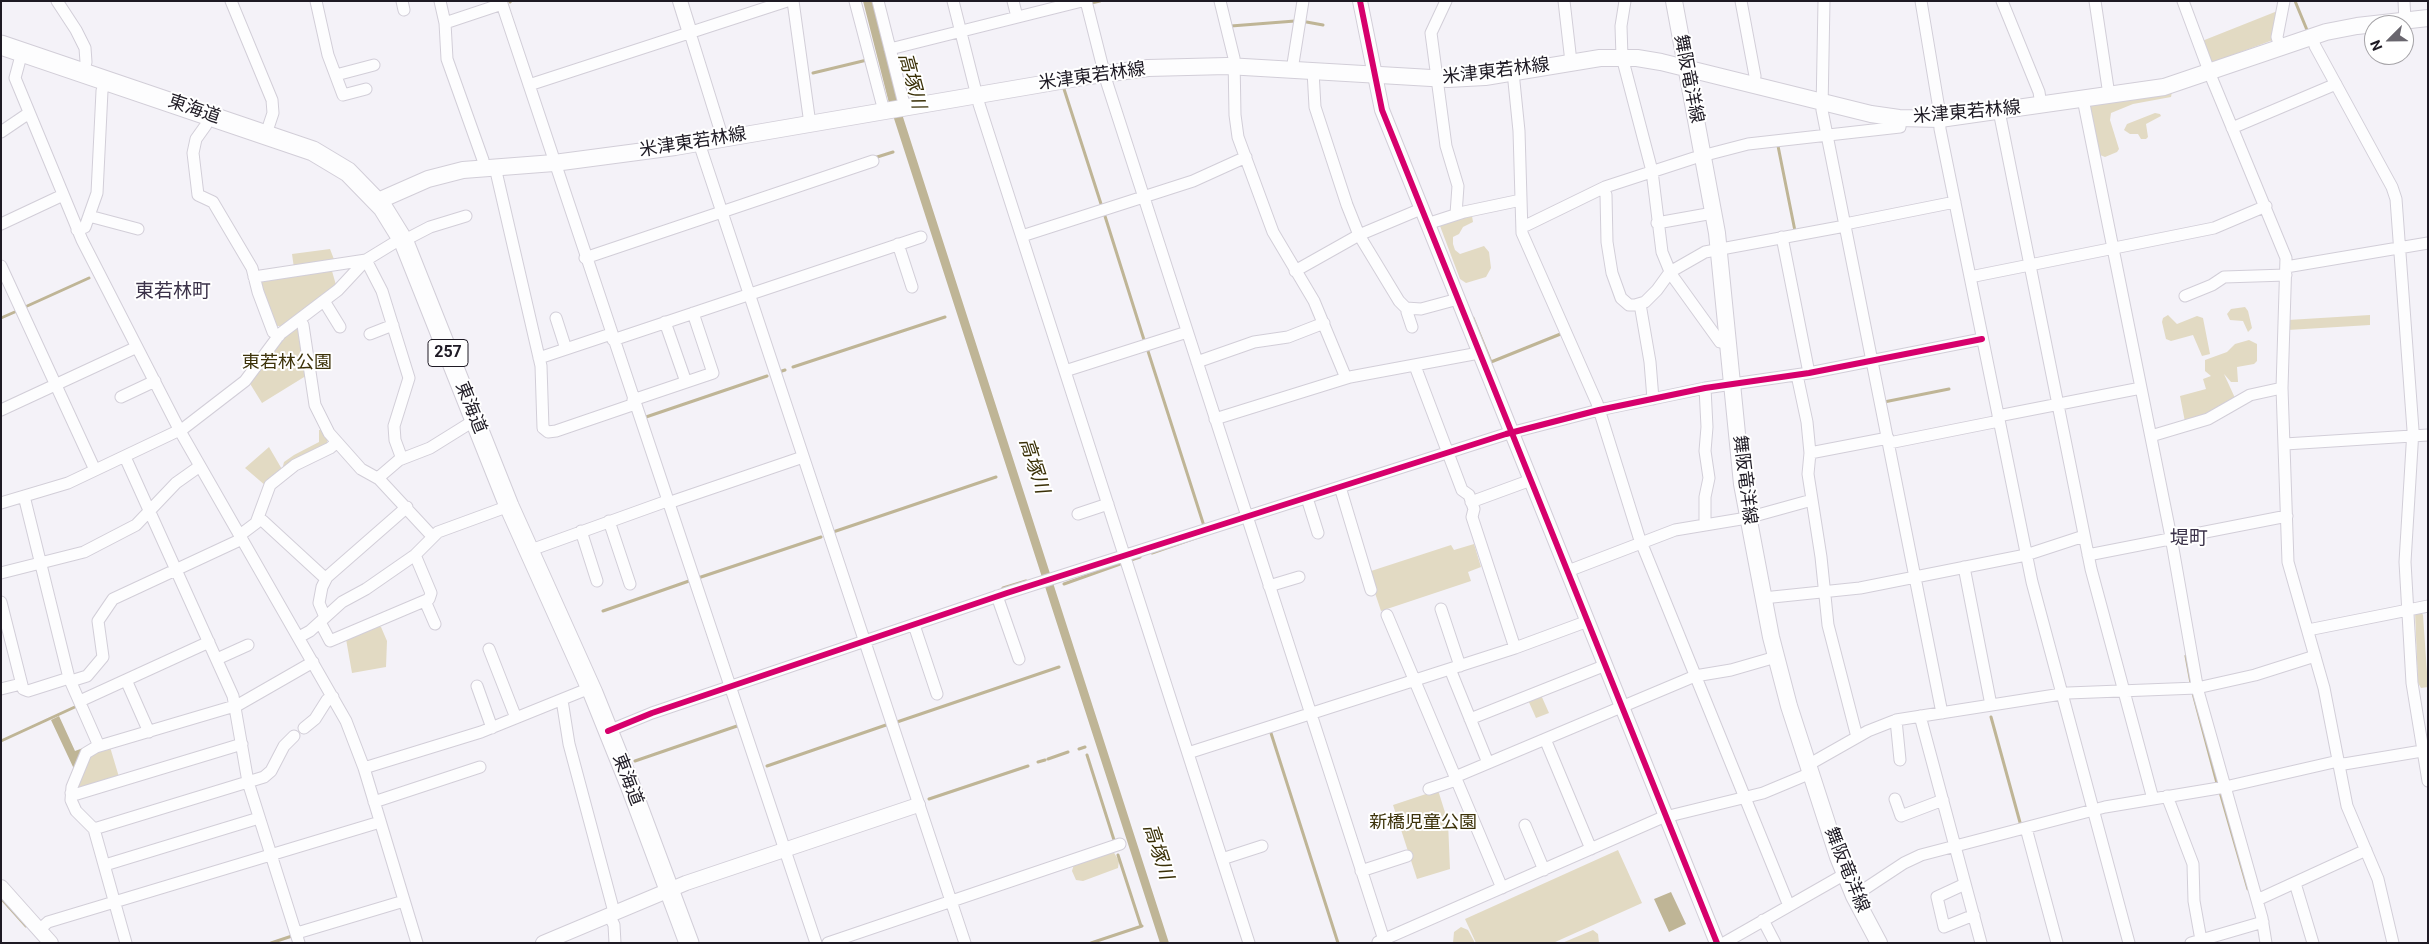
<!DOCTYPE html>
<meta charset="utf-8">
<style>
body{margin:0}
#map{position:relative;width:2429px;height:944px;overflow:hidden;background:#f4f2f8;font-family:Roboto,sans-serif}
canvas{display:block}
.frame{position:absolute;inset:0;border:2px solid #1e1a24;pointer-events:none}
.north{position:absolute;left:2364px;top:15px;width:50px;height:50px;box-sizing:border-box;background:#fff;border:1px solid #a5a3a7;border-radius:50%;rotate:247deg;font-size:14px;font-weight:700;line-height:20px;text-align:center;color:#1e1a24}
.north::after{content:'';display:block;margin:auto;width:18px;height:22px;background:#69666e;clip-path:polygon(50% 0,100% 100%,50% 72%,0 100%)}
</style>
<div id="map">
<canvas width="2429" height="944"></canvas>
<div class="frame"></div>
<div class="north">N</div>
</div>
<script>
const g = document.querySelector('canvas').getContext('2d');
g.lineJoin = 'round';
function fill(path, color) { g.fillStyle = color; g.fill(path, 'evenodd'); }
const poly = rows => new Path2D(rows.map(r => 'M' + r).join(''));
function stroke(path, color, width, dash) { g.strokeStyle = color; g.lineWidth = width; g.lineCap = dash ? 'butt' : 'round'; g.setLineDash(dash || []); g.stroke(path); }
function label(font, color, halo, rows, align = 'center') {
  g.font = font + ' Roboto,"Noto Sans JP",sans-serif'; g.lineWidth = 4; g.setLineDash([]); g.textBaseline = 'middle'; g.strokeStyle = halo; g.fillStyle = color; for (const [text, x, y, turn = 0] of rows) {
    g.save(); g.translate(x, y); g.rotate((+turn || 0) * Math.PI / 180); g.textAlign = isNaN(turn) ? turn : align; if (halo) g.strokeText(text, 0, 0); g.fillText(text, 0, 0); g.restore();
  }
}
const green = poly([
 [2280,10,2273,40,2211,63,2202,41],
 [2172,92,2171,97,2133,104,2111,113,2110,120,2119,149,2117,152,2105,157,2100,155,2090,108,2092,105],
 [2155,113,2160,114,2161,116,2146,124,2148,137,2146,139,2141,139,2138,134,2130,134,2124,130,2127,124],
 [1472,216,1473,222,1463,227,1459,234,1453,237,1453,244,1455,250,1460,254,1484,246,1489,252,1491,268,1486,277,1466,283,1460,279,1440,226,1442,223],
 [330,249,335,262,294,268,292,254],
 [332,271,336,285,282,326,277,326,262,291,262,280],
 [2245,307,2248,311,2252,328,2248,332,2243,321,2230,320,2227,314,2231,309],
 [2168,315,2177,324,2197,316,2203,318,2210,354,2202,356,2193,335,2171,341,2166,339,2162,322,2163,318],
 [2370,315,2370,325,2288,330,2288,320],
 [299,324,309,374,262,403,249,382,283,336],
 [2249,340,2257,344,2257,361,2254,364,2237,367,2238,382,2231,382,2224,374,2235,398,2206,415,2185,422,2180,396,2206,389,2203,379,2211,376,2205,371,2205,360,2227,352,2235,344],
 [319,430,322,430,327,439,327,445,285,468,283,466,284,462,294,455,319,442],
 [269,447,283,471,266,486,245,468],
 [1474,544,1481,567,1468,572,1471,581,1381,611,1368,572,1451,545,1454,550],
 [2415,612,2421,612,2423,615,2428,687,2421,688,2418,683],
 [377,625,381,627,387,641,386,667,352,673,346,639],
 [1541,695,1549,713,1536,718,1528,700],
 [110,747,119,777,79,790,77,787,90,756],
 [1438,790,1448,822,1450,869,1417,879,1393,805],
 [1618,850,1642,903,1553,943,1476,943,1465,919],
 [1113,851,1119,861,1118,868,1083,881,1076,880,1072,871,1074,864],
 [1461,927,1468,930,1475,943,1453,943,1454,932],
 [1593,930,1598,934,1599,943,1562,943]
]);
const water = poly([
 [863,1,873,1,902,114,1169,943,1160,943,889,103],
 [59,716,75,751,83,748,74,769,51,720],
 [1671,892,1686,924,1669,932,1654,899]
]);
const stream = poly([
 [2295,1,2307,30],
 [510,2,511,1],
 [1091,3,1100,1],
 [1301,21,1323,25],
 [1231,26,1295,21],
 [813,73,867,60],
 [1064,89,1102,207],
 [1778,146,1795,231],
 [874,158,893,152],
 [1104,213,1145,343],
 [25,307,89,278],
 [1,318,17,311],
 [1473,318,1491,362,1563,333],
 [1147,348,1204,526],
 [793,367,945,317],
 [779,372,785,370],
 [1884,402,1949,389],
 [646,417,767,376],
 [833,532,996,477],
 [1152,553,1207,534],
 [1131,560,1140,557],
 [698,578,821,537],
 [1064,584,1123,563],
 [1003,588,1026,581],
 [603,611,689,581],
 [2186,656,2191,683],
 [2193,693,2217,783],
 [1991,717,2021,826],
 [897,722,1059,667],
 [1270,730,1338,943],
 [1,741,77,706],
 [1079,749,1085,747],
 [1087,755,1114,840],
 [1048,759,1068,752],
 [635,761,737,726],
 [1038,762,1045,760],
 [767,766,886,725],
 [2220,792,2248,889],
 [929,799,1028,766],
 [1118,855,1141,926],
 [1,898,26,926],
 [271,943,292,936],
 [1091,943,1142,926]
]);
const minor = poly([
 [57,1,76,30,85,48,86,62,83,73],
 [231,1,272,100,273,113,266,134],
 [316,1,328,55,343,95,366,89],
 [402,1,404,10],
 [440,1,445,23,447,59,483,160,483,168],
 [501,1,816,943],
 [793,1,810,124],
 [855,1,884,111],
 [878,1,905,108],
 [953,1,979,104,1249,943],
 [1013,1,1017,17],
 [1086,1,1106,80,1385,943],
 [1220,1,1234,58,1235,115,1238,137,1273,232,1314,301,1346,378],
 [1446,1,1431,33,1446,146,1458,186,1456,214],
 [1564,1,1571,62],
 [1625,1,1621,26,1622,57,1652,171,1662,252,1671,274,1720,342,1729,344],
 [1741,1,1755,76,1753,85],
 [1824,1,1822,110,1942,713],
 [1921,1,1939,109,1940,129,2032,582,2129,943],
 [2002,1,2039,92,2041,105],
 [2095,1,2109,95],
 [2183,1,2212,79,2286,258,2282,388,2288,562,2324,688,2347,806,2378,879,2393,943],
 [2404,1,2405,21],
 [445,23,502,4],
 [690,33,723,139],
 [2312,36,2315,46,2392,187,2396,199,2413,430,2405,562,2412,683,2428,781],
 [2280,47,2277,37,2284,1],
 [890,49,1082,1],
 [22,52,15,78,82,240,180,431,346,721,364,768,417,943],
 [1292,70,1303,1],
 [1313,71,1315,107,1347,205,1359,235,1399,301,1406,308,1421,309,1458,299],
 [1513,72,1519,131,1522,233,1597,403,1639,537,1789,906],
 [336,75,374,65],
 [529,85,787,1],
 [2083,99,2171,537,2198,691,2262,918,2266,943],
 [1999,111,2091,569,2153,799],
 [208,115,206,125,196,139,193,153,198,195,213,202,252,268,258,292,273,332,279,336],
 [2232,128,2336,84],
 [1,132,29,113],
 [699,143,965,943],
 [495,167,541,366,543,428,548,432,556,431,635,404],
 [1603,188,1606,195,1607,242,1612,273,1621,298,1629,305,1635,305,1645,302,1657,290,1670,272,1705,252,1845,226],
 [89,216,138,229],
 [1657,223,1713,213],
 [1,224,63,195],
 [1427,224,1464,212,1521,200],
 [1845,224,1955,202],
 [1522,225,1527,225,1605,187,1694,158,1748,144,1900,127,1901,118],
 [77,230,85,227,97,193,102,91,106,80],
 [1022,236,1193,181,1246,157],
 [1782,237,1809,373],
 [403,241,430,227,466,216],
 [898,244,912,287],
 [585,258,873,161],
 [1,266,95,470],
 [2286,267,2428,243],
 [1295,271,1359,235,1421,209],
 [254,277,366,260,382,291,409,378,394,426,395,440,402,459],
 [1970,277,2214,228,2266,206],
 [2185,296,2212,285,2224,277,2286,275],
 [324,301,340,327],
 [1640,304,1650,362,1653,399],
 [1408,308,1407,312,1412,327],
 [556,318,566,349],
 [299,320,303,325,315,405,329,433,361,469,379,479,432,536],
 [665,322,686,382],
 [370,334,393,325],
 [613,340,921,237],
 [539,358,611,334],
 [1197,362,1254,342,1288,337,1324,323],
 [1415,366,1462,490,1469,495,1474,509,1472,517,1515,648],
 [1065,371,1187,332],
 [1797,375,1807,422,1810,453,1808,474,1821,557,1828,625,1857,737],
 [1705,388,1707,427,1705,451,1709,478,1705,497,1705,525],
 [121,397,155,381],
 [633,400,713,373,693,313],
 [1,410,137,347],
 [1998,416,2141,388],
 [1215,419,1350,377,1479,353],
 [2151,436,2208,419,2250,395,2282,388],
 [1889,443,1999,421],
 [2285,444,2428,435],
 [1810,453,1888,438],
 [125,457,233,696,248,782,299,943],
 [378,478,399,460,430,448,475,420],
 [1340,487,1371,590],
 [24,496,69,678,99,746],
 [1307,498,1318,533],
 [1471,502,1531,480],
 [1,503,68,483,184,428,245,381,280,334,338,290,366,260,402,238],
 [668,503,803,457],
 [1078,514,1108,504],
 [258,520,263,521,326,579],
 [609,521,630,584],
 [581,531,597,581],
 [240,535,256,523,270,485,295,465,330,448,337,442],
 [528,551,667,501],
 [2088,555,2287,516],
 [1964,567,1991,705],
 [1568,571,1675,530,1747,518,1812,500],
 [1,573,84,552,136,525,176,483,200,466],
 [1269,586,1299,577],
 [997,596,1019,659],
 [1763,598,1860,588,2026,555,2084,536],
 [425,601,435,624],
 [1,602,23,689,28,691,69,678],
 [1441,609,1460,666],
 [1387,615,1502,888],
 [325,617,319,603,322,587,327,577,407,507],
 [320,622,330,641,429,599,431,593,415,555],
 [914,625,937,694],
 [2308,630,2428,606],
 [299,637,310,631,342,602,366,589,415,555,438,532,509,506],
 [489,649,516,718],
 [217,659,248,645],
 [1450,669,1488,763],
 [126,680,149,732],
 [71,681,87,676,103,657,98,621,113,599,242,539],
 [477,686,492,728],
 [1,689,21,684],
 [562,700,569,744,614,912],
 [80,701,209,642],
 [1920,716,1981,943],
 [1470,719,1606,665],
 [1896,720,1900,760],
 [304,728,315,719,327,700,333,697],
 [608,731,652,713,1007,593,1506,434,1599,410,1705,388,1809,373,1982,339],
 [1545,739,1591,849],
 [1188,753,1515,648,1588,621],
 [1808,765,1868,731,1896,720,2068,693,2197,688,2255,675,2315,656],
 [364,768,481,732,590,688],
 [1455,777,1695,676,1731,670,1776,657],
 [1429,789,1456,780],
 [71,793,77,794,242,744],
 [2167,796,2193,864,2194,901,2201,940],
 [1895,799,1901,816,1943,800],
 [374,802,480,767],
 [1525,825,1544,870],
 [2026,828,2057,943],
 [94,829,264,777,271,771,284,746,294,736],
 [1222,859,1262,846],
 [105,865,259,818],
 [1361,871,1407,856],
 [2295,883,2313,943],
 [1965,884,1937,897,1944,927,1974,915],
 [1854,896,1904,863,1921,855,2105,807,2225,787,2334,762,2344,764,2428,750],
 [2257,900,2366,850],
 [609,915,614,925,615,943],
 [1763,920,1775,943],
 [39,930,48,922,380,822],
 [297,933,404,901],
 [1378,942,1661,818,1763,793,1811,773],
 [126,943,94,829,76,811,71,800,72,787,86,753,96,747,238,705,313,662],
 [828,943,1120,844],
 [1724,943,1845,874],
 [2191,943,2263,922]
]);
const tertiary = poly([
 [680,1,690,33],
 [1360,1,1382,110,1717,943],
 [1,887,51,943],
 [543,943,686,883,918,805]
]);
const secondary = poly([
 [1674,1,1717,233,1742,484,1771,637,1789,706,1838,857,1854,896,1879,943],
 [378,201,428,179,463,170,554,163,675,147,1089,76,1148,68,1227,66,1448,79,1485,77,1600,58,1637,58,1661,62,1871,114,1899,118,1940,119,2164,87,2326,32,2357,26,2428,18]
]);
const trunk = poly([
 [1,45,313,151,348,172,383,208,404,242,509,506,593,693,630,785,689,943]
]);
const cycleway = poly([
 [1360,1,1382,110,1717,943],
 [608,731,652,713,1007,593,1506,434,1599,410,1705,388,1809,373,1982,339]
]);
const shields = [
 [448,353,40]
];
const shieldNames = [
 ["257",448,353]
];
const streetNames = [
 ["米津東若林線",1496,72,-7],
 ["米津東若林線",1092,77,-8],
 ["舞阪竜洋線",1688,79,79],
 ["東海道",194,110,19],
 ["米津東若林線",1967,113,-5],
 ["米津東若林線",693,143,-9],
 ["東海道",470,408,68],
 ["舞阪竜洋線",1744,480,83],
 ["東海道",627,780,69],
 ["舞阪竜洋線",1846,870,68]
];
const parkNames = [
 ["東若林公園",287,363],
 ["新橋児童公園",1423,823]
];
const waterNames = [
 ["高塚川",911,81,75],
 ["高塚川",1033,466,72],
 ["高塚川",1157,852,72]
];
const neighbourhoodNames = [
 ["東若林町",173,292],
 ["堤町",2189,539]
];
fill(green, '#e2dac3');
fill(water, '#bfb596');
stroke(stream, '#bfb596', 3);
stroke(minor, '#d2ced8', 13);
stroke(tertiary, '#d2ced8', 16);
stroke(secondary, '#d2ced8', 18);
stroke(trunk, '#d2ced8', 21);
stroke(minor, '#fdfdfe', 11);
stroke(tertiary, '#fdfdfe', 14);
stroke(secondary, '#fdfdfe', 16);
stroke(trunk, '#fdfdfe', 19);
stroke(cycleway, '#d6006c', 6);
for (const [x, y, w] of shields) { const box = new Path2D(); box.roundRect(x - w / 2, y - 13.5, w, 27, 4); g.fillStyle = '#fff'; g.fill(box); stroke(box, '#1e1a24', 1); }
label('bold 16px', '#1e1a24', null, shieldNames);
label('18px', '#1e1a24', '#fff', streetNames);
label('18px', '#3c3209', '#fff', parkNames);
label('italic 19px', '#392f06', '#fff', waterNames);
label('19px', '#3b3249', '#fff', neighbourhoodNames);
</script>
